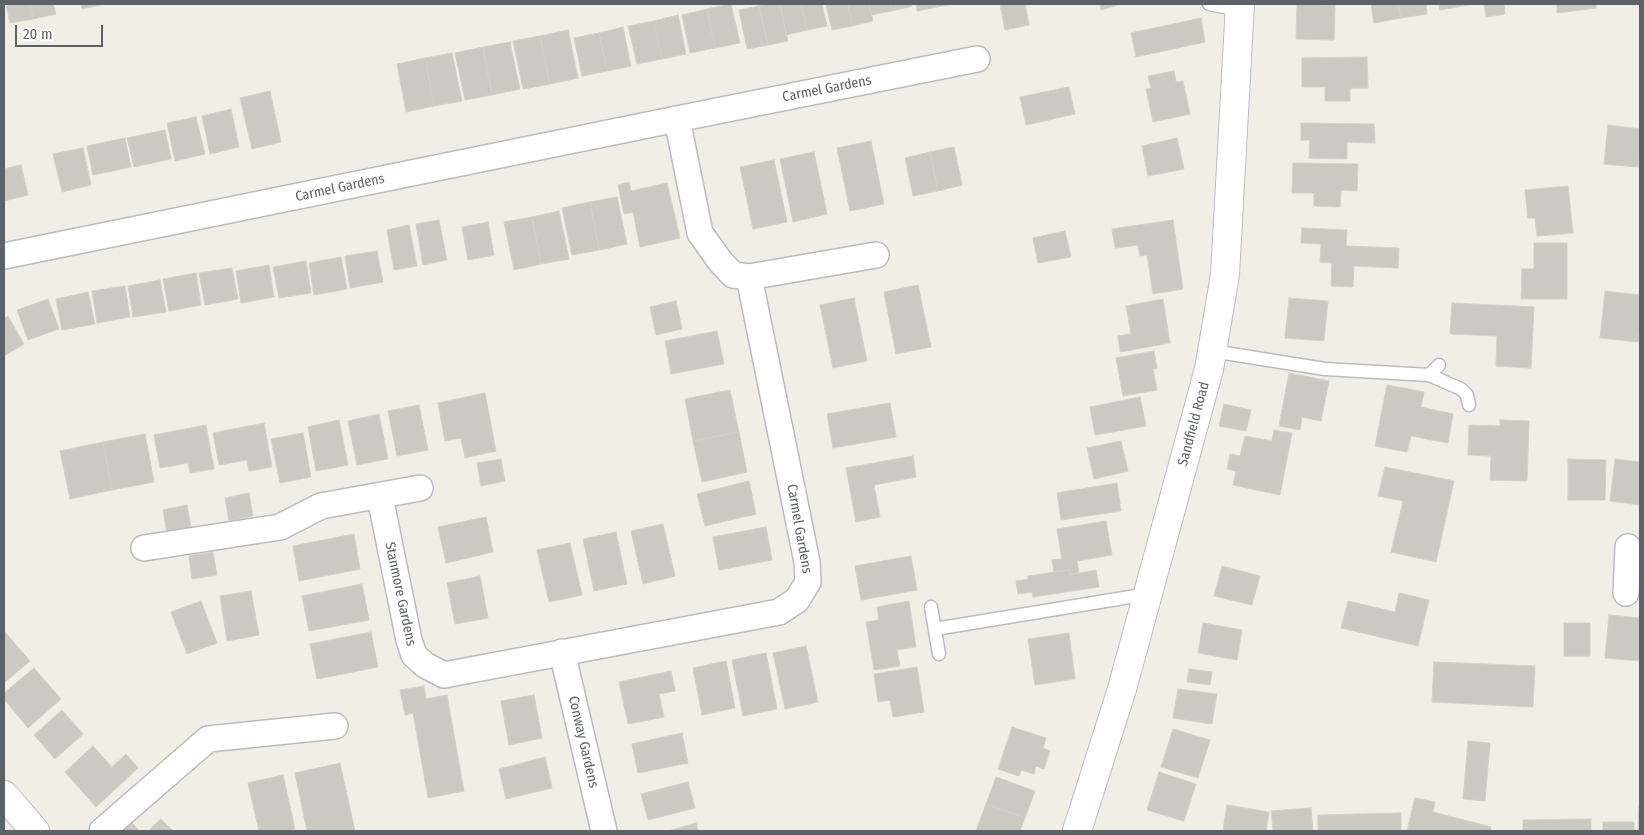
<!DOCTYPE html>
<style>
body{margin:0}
#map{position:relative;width:1644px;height:835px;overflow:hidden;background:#f1eee6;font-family:"Fira Sans Condensed",sans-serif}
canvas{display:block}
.frame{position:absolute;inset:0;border:5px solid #5d6268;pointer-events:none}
.scale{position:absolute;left:15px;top:25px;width:88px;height:22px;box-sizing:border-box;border:2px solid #5d6268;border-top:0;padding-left:6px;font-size:15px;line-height:18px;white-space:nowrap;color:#5d6268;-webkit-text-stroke:4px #fff;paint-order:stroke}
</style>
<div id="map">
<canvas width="1644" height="835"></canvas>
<div class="frame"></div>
<div class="scale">20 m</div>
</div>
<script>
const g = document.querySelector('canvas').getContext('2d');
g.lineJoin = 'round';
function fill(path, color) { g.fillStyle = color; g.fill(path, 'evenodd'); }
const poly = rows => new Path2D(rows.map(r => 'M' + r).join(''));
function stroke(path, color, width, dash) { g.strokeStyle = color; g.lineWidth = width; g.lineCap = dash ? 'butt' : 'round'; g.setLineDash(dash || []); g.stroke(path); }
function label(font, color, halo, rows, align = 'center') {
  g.font = font + ' "Fira Sans Condensed",sans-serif'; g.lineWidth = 4; g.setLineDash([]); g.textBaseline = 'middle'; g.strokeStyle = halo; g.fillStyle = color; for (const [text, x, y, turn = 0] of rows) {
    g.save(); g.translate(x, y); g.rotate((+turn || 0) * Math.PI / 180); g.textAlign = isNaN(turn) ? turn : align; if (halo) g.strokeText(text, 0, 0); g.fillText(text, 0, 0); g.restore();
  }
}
const building = poly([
 [6,4,30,4,33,19,10,23,6,4],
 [30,4,53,4,56,14,33,19,30,4],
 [81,4,105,4,82,9,81,4],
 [731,4,740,43,715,48,707,9,731,4],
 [768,4,780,4,788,41,768,45,759,6,768,4],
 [780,4,801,4,807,30,786,35,780,4],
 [801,4,822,4,827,26,807,30,801,4],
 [826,4,848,4,852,26,832,30,826,4],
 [848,4,869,4,873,21,852,26,848,4],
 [869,4,890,4,892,11,871,15,869,4],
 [890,4,911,4,912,6,892,11,890,4],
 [916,4,937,4,937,7,917,11,916,4],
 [937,4,953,4,937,7,937,4],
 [1000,4,1025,4,1029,25,1005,30,1000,4],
 [1100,4,1121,4,1101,10,1100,4],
 [1297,4,1335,5,1334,40,1296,39,1297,4],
 [1371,4,1398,4,1401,18,1374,23,1371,4],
 [1398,4,1426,4,1427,14,1401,18,1398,4],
 [1439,4,1474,4,1440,10,1439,4],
 [1484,4,1504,4,1505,14,1486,17,1484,4],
 [1557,4,1596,4,1596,8,1557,13,1557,4],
 [759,6,768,45,747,49,739,10,759,6],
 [707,9,715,48,690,53,682,15,707,9],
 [678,15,686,54,662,59,654,21,678,15],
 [1201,18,1205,42,1136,57,1131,33,1201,18],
 [654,21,662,59,637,64,628,26,654,21],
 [623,27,631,66,607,71,599,33,623,27],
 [568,30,578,78,550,84,540,36,568,30],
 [599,33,607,71,582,76,574,38,599,33],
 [540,36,550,84,523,89,513,41,540,36],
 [510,42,520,89,492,95,483,47,510,42],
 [483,47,492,95,465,100,455,53,483,47],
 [452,53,462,101,434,106,425,58,452,53],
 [1367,57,1368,88,1350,88,1350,101,1325,101,1325,87,1302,87,1302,58,1367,57],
 [425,58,434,106,406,112,397,64,425,58],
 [1174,71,1176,82,1183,81,1190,114,1153,122,1146,89,1151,88,1148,76,1174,71],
 [1069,87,1075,114,1026,125,1020,97,1069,87],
 [270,91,281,142,252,149,240,98,270,91],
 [231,109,239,147,210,154,202,116,231,109],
 [196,117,205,154,175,161,167,123,196,117],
 [1301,123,1374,124,1375,143,1347,142,1347,159,1309,158,1310,140,1301,140,1301,123],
 [1608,125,1640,129,1638,167,1604,164,1608,125],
 [165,130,171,159,134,167,127,138,165,130],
 [125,138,131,167,93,175,87,146,125,138],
 [1177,138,1184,169,1148,176,1142,146,1177,138],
 [871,141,884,204,850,211,837,148,871,141],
 [954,147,962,185,938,191,930,152,954,147],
 [83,148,91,185,62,192,53,154,83,148],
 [814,152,827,214,793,222,780,159,814,152],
 [930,152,938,191,913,196,905,158,930,152],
 [774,160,787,222,753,229,740,167,774,160],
 [1293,163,1358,164,1357,191,1341,190,1340,207,1314,206,1314,193,1292,193,1293,163],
 [21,165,28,195,4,201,4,169,21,165],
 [629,182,631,191,667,183,680,238,640,247,633,212,624,214,618,185,629,182],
 [1568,186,1573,233,1537,236,1535,218,1528,218,1525,190,1568,186],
 [617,197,627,244,599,250,590,202,617,197],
 [590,202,599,250,572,255,562,208,590,202],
 [559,211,569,259,541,264,532,217,559,211],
 [532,217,541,264,514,270,504,222,532,217],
 [439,220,447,260,423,265,416,224,439,220],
 [1173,220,1183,289,1153,294,1147,255,1140,256,1138,245,1115,248,1112,229,1173,220],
 [488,222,494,255,468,260,462,227,488,222],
 [409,225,417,266,394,270,387,230,409,225],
 [1302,228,1347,230,1346,246,1399,248,1398,268,1354,266,1353,287,1331,286,1332,263,1320,262,1321,244,1301,243,1302,228],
 [1065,231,1071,257,1038,263,1033,238,1065,231],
 [1534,243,1567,243,1567,299,1521,299,1522,269,1534,269,1534,243],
 [377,251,383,282,350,288,345,256,377,251],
 [341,257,347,289,314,295,309,263,341,257],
 [306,261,311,293,279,298,273,267,306,261],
 [269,265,274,297,241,303,236,271,269,265],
 [232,268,238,299,205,305,199,273,232,268],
 [196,273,201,305,169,311,163,279,196,273],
 [160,280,166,312,133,317,128,286,160,280],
 [918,285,931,347,896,354,884,292,918,285],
 [125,286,130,317,97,323,92,291,125,286],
 [1605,291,1640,295,1640,322,1638,342,1600,338,1605,291],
 [88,292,95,324,62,330,56,299,88,292],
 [854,298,867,361,833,368,820,305,854,298],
 [1289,298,1328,301,1324,341,1285,338,1289,298],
 [48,299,59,329,28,340,17,310,48,299],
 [1163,299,1170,343,1120,352,1118,336,1131,334,1126,306,1163,299],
 [676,301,682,329,656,335,650,307,676,301],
 [1452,303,1534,307,1531,368,1496,366,1497,336,1450,334,1452,303],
 [8,316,24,344,4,356,4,319,8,316],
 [717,331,724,364,671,374,665,341,717,331],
 [1154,351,1157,368,1153,369,1157,390,1123,396,1116,358,1154,351],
 [1289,373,1329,381,1321,421,1302,417,1300,430,1279,426,1289,373],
 [1387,385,1424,392,1421,407,1453,414,1448,443,1411,436,1407,452,1375,446,1387,385],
 [730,390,739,432,693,441,685,399,730,390],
 [485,393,496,451,465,458,461,438,445,441,438,403,485,393],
 [1140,397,1146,426,1095,435,1090,407,1140,397],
 [890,403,896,437,833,448,827,414,890,403],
 [1224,404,1251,410,1246,431,1219,426,1224,404],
 [419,405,428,450,397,456,388,411,419,405],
 [379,414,388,459,357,465,348,421,379,414],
 [339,420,348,465,316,471,308,427,339,420],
 [1500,420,1529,421,1527,481,1490,480,1491,456,1468,455,1469,425,1500,426,1500,420],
 [264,423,272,467,249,471,247,460,219,465,213,433,264,423],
 [206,425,214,469,190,473,188,463,160,468,154,435,206,425],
 [1274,430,1292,433,1280,495,1233,485,1236,471,1227,469,1230,454,1240,456,1245,436,1272,441,1274,430],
 [739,432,747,472,702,482,693,441,739,432],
 [303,433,311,477,280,483,271,439,303,433],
 [145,434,154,482,112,490,103,442,145,434],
 [1121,441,1128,471,1094,479,1087,448,1121,441],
 [103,442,112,490,70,499,60,451,103,442],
 [913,456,916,477,874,485,880,517,856,522,846,468,913,456],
 [501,459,505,481,481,486,477,463,501,459],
 [1568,459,1606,460,1605,500,1568,500,1568,459],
 [1615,459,1640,462,1640,505,1610,501,1615,459],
 [1385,467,1454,481,1436,562,1391,552,1403,501,1378,496,1385,467],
 [749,481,756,514,705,526,697,494,749,481],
 [1117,483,1121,511,1061,520,1057,493,1117,483],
 [249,493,253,516,229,521,225,498,249,493],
 [187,505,191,528,167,533,163,510,187,505],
 [486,517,493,552,446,563,438,527,486,517],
 [1106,521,1112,555,1077,561,1079,573,1070,575,1069,570,1054,572,1052,560,1062,559,1057,529,1106,521],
 [663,524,675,576,643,584,631,531,663,524],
 [766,527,772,560,719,570,713,537,766,527],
 [616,532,627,584,594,591,583,539,616,532],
 [354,534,360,569,299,581,293,546,354,534],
 [570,543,582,595,549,602,537,550,570,543],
 [213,552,217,575,192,579,189,556,213,552],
 [911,556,917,590,861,600,855,566,911,556],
 [1222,566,1260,576,1252,605,1214,596,1222,566],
 [1069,570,1070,575,1096,570,1099,587,1033,597,1032,592,1018,594,1016,581,1028,579,1028,576,1069,570],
 [480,576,488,618,455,624,447,583,480,576],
 [362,584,369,620,309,631,302,596,362,584],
 [251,591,259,635,227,641,220,596,251,591],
 [1399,593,1429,600,1418,646,1341,628,1348,601,1395,612,1399,593],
 [201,601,217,643,187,654,171,612,201,601],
 [909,601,916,647,897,650,900,666,874,670,866,622,879,620,877,607,909,601],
 [1609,615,1640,618,1640,661,1605,658,1609,615],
 [1203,623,1242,630,1237,660,1198,653,1203,623],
 [1564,623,1590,623,1590,656,1564,656,1564,623],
 [4,631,30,661,4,683,4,631],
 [371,632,378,667,317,679,310,644,371,632],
 [1069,633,1075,679,1035,685,1028,639,1069,633],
 [806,646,818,702,785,709,773,653,806,646],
 [766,653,777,709,743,716,732,660,766,653],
 [726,661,735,708,702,715,693,668,726,661],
 [1434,662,1535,666,1533,707,1432,702,1434,662],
 [917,667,924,712,893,717,890,700,878,702,874,674,917,667],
 [34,668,61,699,28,728,4,699,4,693,34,668],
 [1189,669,1212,672,1210,685,1187,682,1189,669],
 [671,671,675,691,659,694,664,717,628,724,619,682,671,671],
 [424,686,426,699,447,695,464,791,428,798,413,713,405,715,400,690,424,686],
 [1178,689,1217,694,1212,724,1173,718,1178,689],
 [534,695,542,738,509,745,501,701,534,695],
 [62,710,83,734,55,759,34,735,62,710],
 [1012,727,1046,738,1043,748,1050,751,1044,769,1036,766,1034,774,1021,770,1019,776,998,769,1012,727],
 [1173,729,1210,740,1198,778,1161,767,1173,729],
 [682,733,688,763,638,773,632,744,682,733],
 [1468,741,1490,743,1485,801,1463,799,1468,741],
 [93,746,112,767,126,754,138,768,96,807,65,772,93,746],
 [545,757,552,788,506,799,499,769,545,757],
 [340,763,355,831,307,831,295,773,340,763],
 [1159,772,1196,784,1184,821,1147,810,1159,772],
 [283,775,295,829,287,831,259,831,248,783,283,775],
 [996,777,1035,791,1025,818,986,804,996,777],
 [688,782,695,808,648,820,641,794,688,782],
 [1415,798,1435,802,1433,812,1491,827,1490,831,1407,831,1415,798],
 [986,804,1025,818,1020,831,976,831,986,804],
 [1227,805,1269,812,1266,831,1223,831,1227,805],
 [1639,806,1640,806,1640,831,1638,831,1639,806],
 [1311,808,1313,831,1273,831,1271,811,1311,808],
 [1401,813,1401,831,1325,831,1325,830,1318,830,1318,815,1401,813],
 [161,819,173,831,148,831,161,819],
 [1591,819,1591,831,1523,831,1523,820,1591,819],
 [130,821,140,831,119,831,130,821],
 [1603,822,1634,822,1634,831,1603,831,1603,822],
 [696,823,698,831,668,831,696,823]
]);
const lane = poly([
 [1209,4,1239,10],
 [1212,351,1325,369,1429,375,1439,365],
 [1429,375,1461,389,1467,395,1469,405],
 [931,607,939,654],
 [935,629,1148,594]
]);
const street = poly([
 [677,119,700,233,720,261,733,275,749,277,876,255],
 [4,256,677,119,977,59],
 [380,497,409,640,414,655,425,665,444,675,779,612,797,600,808,582,807,562,749,277],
 [144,548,280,527,321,506,420,488],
 [1626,593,1628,547],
 [562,652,604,831],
 [102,831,208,739,335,726]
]);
const secondary = poly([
 [4,795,35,831],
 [1077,831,1122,689,1209,369,1225,275,1240,4]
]);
const streetNames = [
 ["Carmel Gardens",827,89,-11],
 ["Carmel Gardens",340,188,-12],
 ["Sandfield Road",1194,424,-75],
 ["Carmel Gardens",799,529,80],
 ["Stanmore Gardens",400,594,78],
 ["Conway Gardens",583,742,77]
];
fill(building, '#ccc9c3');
stroke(building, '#d6cfc3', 1);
stroke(lane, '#b8bcc1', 15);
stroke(street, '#b8bcc1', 28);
stroke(secondary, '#b9bdc3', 30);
stroke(lane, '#fff', 12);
stroke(street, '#fff', 25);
stroke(secondary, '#fff', 28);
label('14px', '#5d6268', '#fff', streetNames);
</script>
